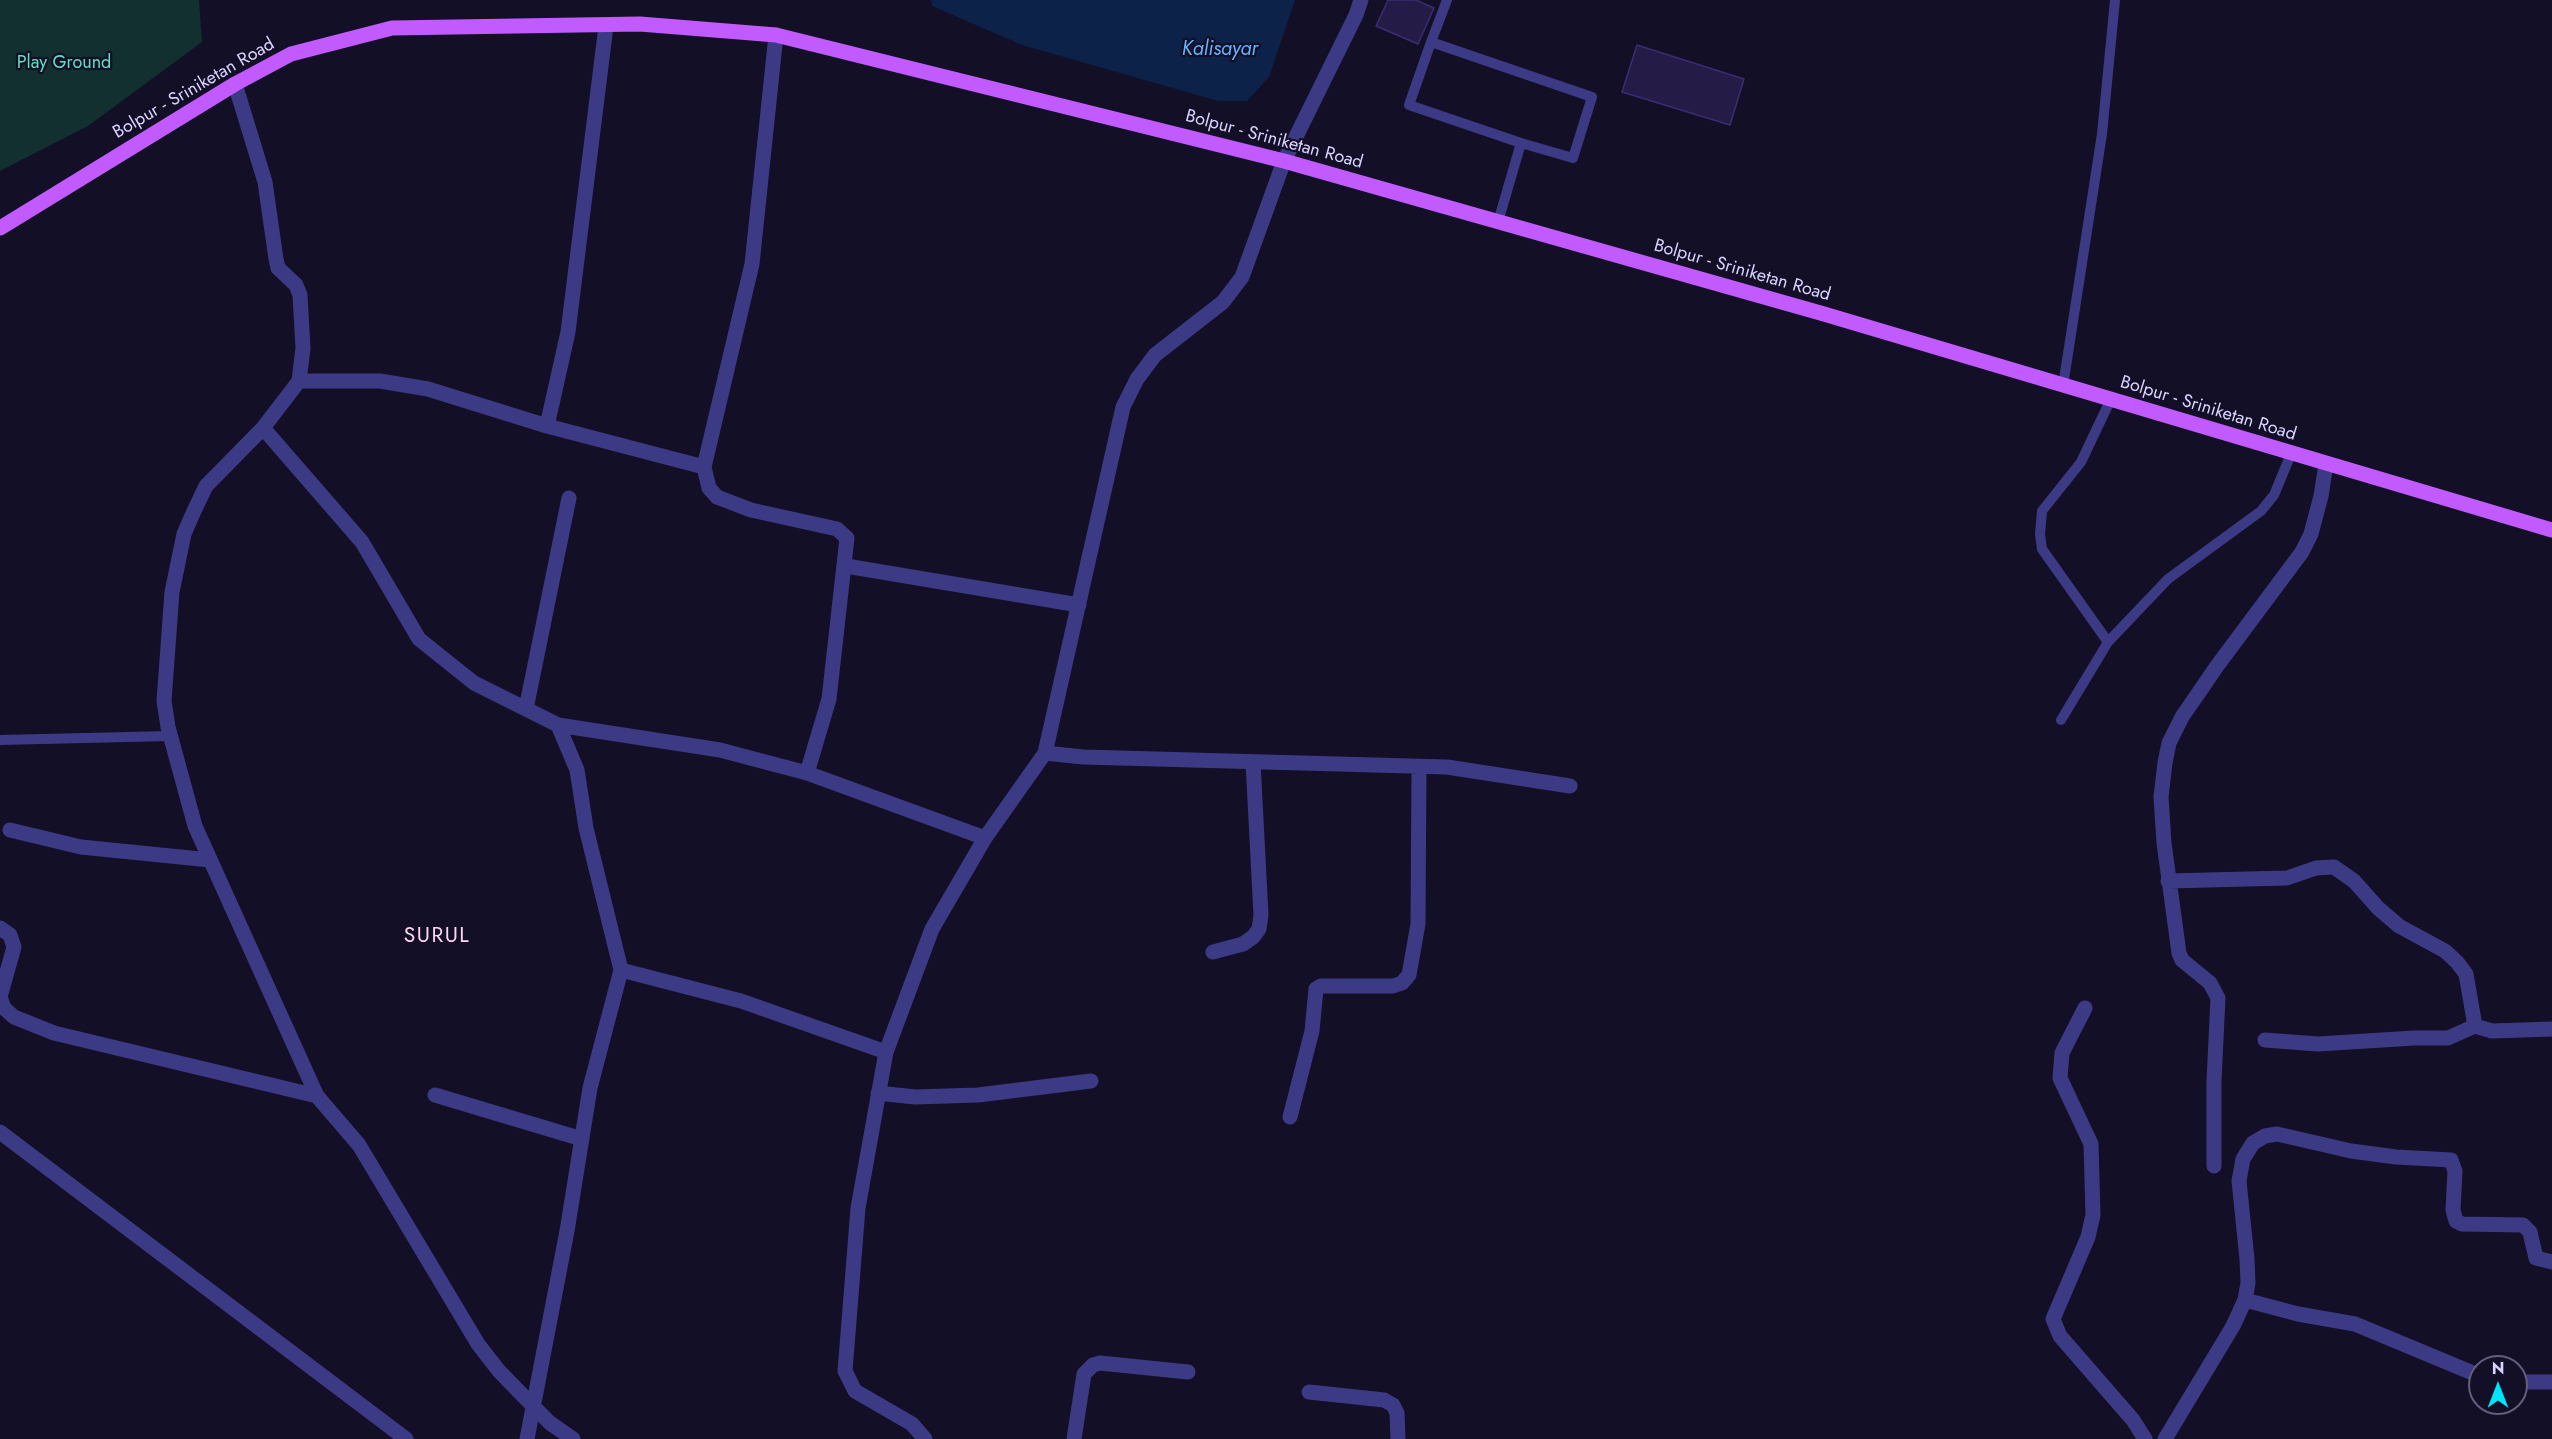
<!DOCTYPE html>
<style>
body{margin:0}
#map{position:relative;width:2552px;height:1439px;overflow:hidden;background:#130f26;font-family:Jost,sans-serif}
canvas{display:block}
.north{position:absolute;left:2468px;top:1355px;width:60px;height:60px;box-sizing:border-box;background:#130f26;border:2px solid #625e7d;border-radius:50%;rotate:0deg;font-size:16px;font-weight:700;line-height:24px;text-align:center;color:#d9d4ff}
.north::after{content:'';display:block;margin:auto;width:21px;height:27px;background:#00e5ff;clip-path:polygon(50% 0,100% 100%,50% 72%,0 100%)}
</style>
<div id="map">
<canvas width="2552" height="1439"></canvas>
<div class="north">N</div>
</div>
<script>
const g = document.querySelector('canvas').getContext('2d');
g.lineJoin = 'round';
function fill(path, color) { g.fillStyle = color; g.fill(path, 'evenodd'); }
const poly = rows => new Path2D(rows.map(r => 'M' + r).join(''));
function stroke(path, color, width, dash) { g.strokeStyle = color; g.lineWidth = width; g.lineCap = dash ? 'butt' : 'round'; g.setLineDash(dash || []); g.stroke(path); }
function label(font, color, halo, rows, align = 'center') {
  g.font = font + ' Jost,sans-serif'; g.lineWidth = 4.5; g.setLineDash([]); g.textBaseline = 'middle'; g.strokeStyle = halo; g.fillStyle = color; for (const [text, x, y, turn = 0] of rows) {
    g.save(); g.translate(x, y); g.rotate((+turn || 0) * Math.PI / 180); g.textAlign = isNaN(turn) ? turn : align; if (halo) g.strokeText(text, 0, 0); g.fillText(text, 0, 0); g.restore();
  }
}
const green = poly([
 [0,0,199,0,202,42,88,126,0,171]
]);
const water = poly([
 [931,0,1295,0,1269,77,1247,101,1218,101,1022,45,932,6]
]);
const building = poly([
 [1388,0,1416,0,1434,8,1418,44,1376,26,1388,0],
 [1637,45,1744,79,1730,125,1622,92,1637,45]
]);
const service = poly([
 [1431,42,1447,0],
 [1498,222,1521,143,1409,105,1431,42,1592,97,1573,158,1521,143],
 [2063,386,2102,134,2115,0],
 [2108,642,2042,549,2040,534,2042,511,2081,462,2110,401],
 [2061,720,2108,642,2168,579,2261,511,2274,495,2291,454],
 [0,740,170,736]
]);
const minor = poly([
 [776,35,752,264,704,467,709,488,717,497,751,510,837,529,847,538,829,699,807,773],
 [235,84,265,182,276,259,278,268,296,285,300,295,303,348,299,381,263,428,206,486,194,511,184,534,172,592,164,701,168,727,195,826,317,1096],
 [299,381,380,381,428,389,547,426,704,467],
 [547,426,568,332,606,26],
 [263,428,362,542,419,639,474,683,558,725,577,770,586,828,621,970,590,1088,567,1231,527,1439],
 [846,566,1079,605],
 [526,709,569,498],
 [558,725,720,750,807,773,985,838],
 [1045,753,1083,757,1447,767,1570,786],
 [10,830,81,847,210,860],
 [2168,881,2287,878,2316,868,2334,867,2354,881,2378,908,2399,926,2445,951,2457,962,2466,974,2475,1026,2492,1031,2552,1029],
 [0,928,10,935,14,947,0,997,4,1008,14,1017,54,1033,317,1096,359,1145,478,1344,499,1371,534,1407,550,1423,573,1439],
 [1213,952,1243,944,1253,937,1259,929,1261,915,1253,762],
 [621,970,741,1001,886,1052],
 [2085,1008,2062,1053,2060,1078,2091,1144,2093,1215,2088,1237,2053,1319,2060,1336,2133,1420,2145,1439],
 [2265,1040,2318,1044,2414,1038,2448,1038,2475,1026],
 [878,1093,915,1097,978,1095,1091,1081],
 [435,1095,582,1139],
 [1290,1117,1312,1031,1316,989,1321,986,1393,986,1402,983,1409,975,1418,924,1419,767],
 [0,1132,406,1439],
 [2214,1166,2214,1081,2218,998,2210,983,2182,960,2179,953,2164,843,2161,797,2165,763,2169,743,2182,717,2217,666,2302,552,2311,534,2321,496,2326,464],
 [2245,1300,2298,1314,2355,1324,2480,1376],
 [2516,1382,2552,1382],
 [1309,1392,1384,1400,1393,1405,1397,1413,1398,1439],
 [925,1439,912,1424,855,1391,845,1371,858,1208,886,1052,932,929,985,838,1045,753,1123,407,1137,379,1155,355,1223,302,1242,277,1284,161,1356,15,1361,0],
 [1074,1439,1084,1374,1093,1365,1100,1363,1188,1372],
 [2165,1439,2233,1326,2245,1300,2248,1283,2247,1259,2239,1181,2243,1159,2253,1143,2265,1136,2277,1134,2351,1151,2396,1157,2451,1160,2455,1171,2453,1210,2456,1221,2462,1224,2523,1225,2530,1232,2536,1258,2552,1262]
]);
const primary = poly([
 [0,228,235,84,291,54,392,28,640,24,776,35,1284,161,1824,314,2552,530]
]);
const parkNames = [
 ["Play Ground",64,64]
];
const streetNames = [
 ["Bolpur - Sriniketan Road",194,89,-30],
 ["Bolpur - Sriniketan Road",1274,140,15],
 ["Bolpur - Sriniketan Road",1742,271,16],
 ["Bolpur - Sriniketan Road",2208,409,17]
];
const waterNames = [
 ["Kalisayar",1220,50]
];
const quarterNames = [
 ["SURUL",437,937]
];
fill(green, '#12302f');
fill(water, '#0c2248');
fill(building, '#241b47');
stroke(building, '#3b2d73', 1.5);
stroke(service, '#3d3a85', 10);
stroke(minor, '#3d3a85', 15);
stroke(primary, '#c25bff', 15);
label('18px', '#5fe0c0', '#130f26', parkNames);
label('18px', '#d9d4ff', '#130f26', streetNames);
label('italic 20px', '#62b6ff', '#130f26', waterNames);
g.letterSpacing = '1.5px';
label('21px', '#ffd6f0', '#130f26', quarterNames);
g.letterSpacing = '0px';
</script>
